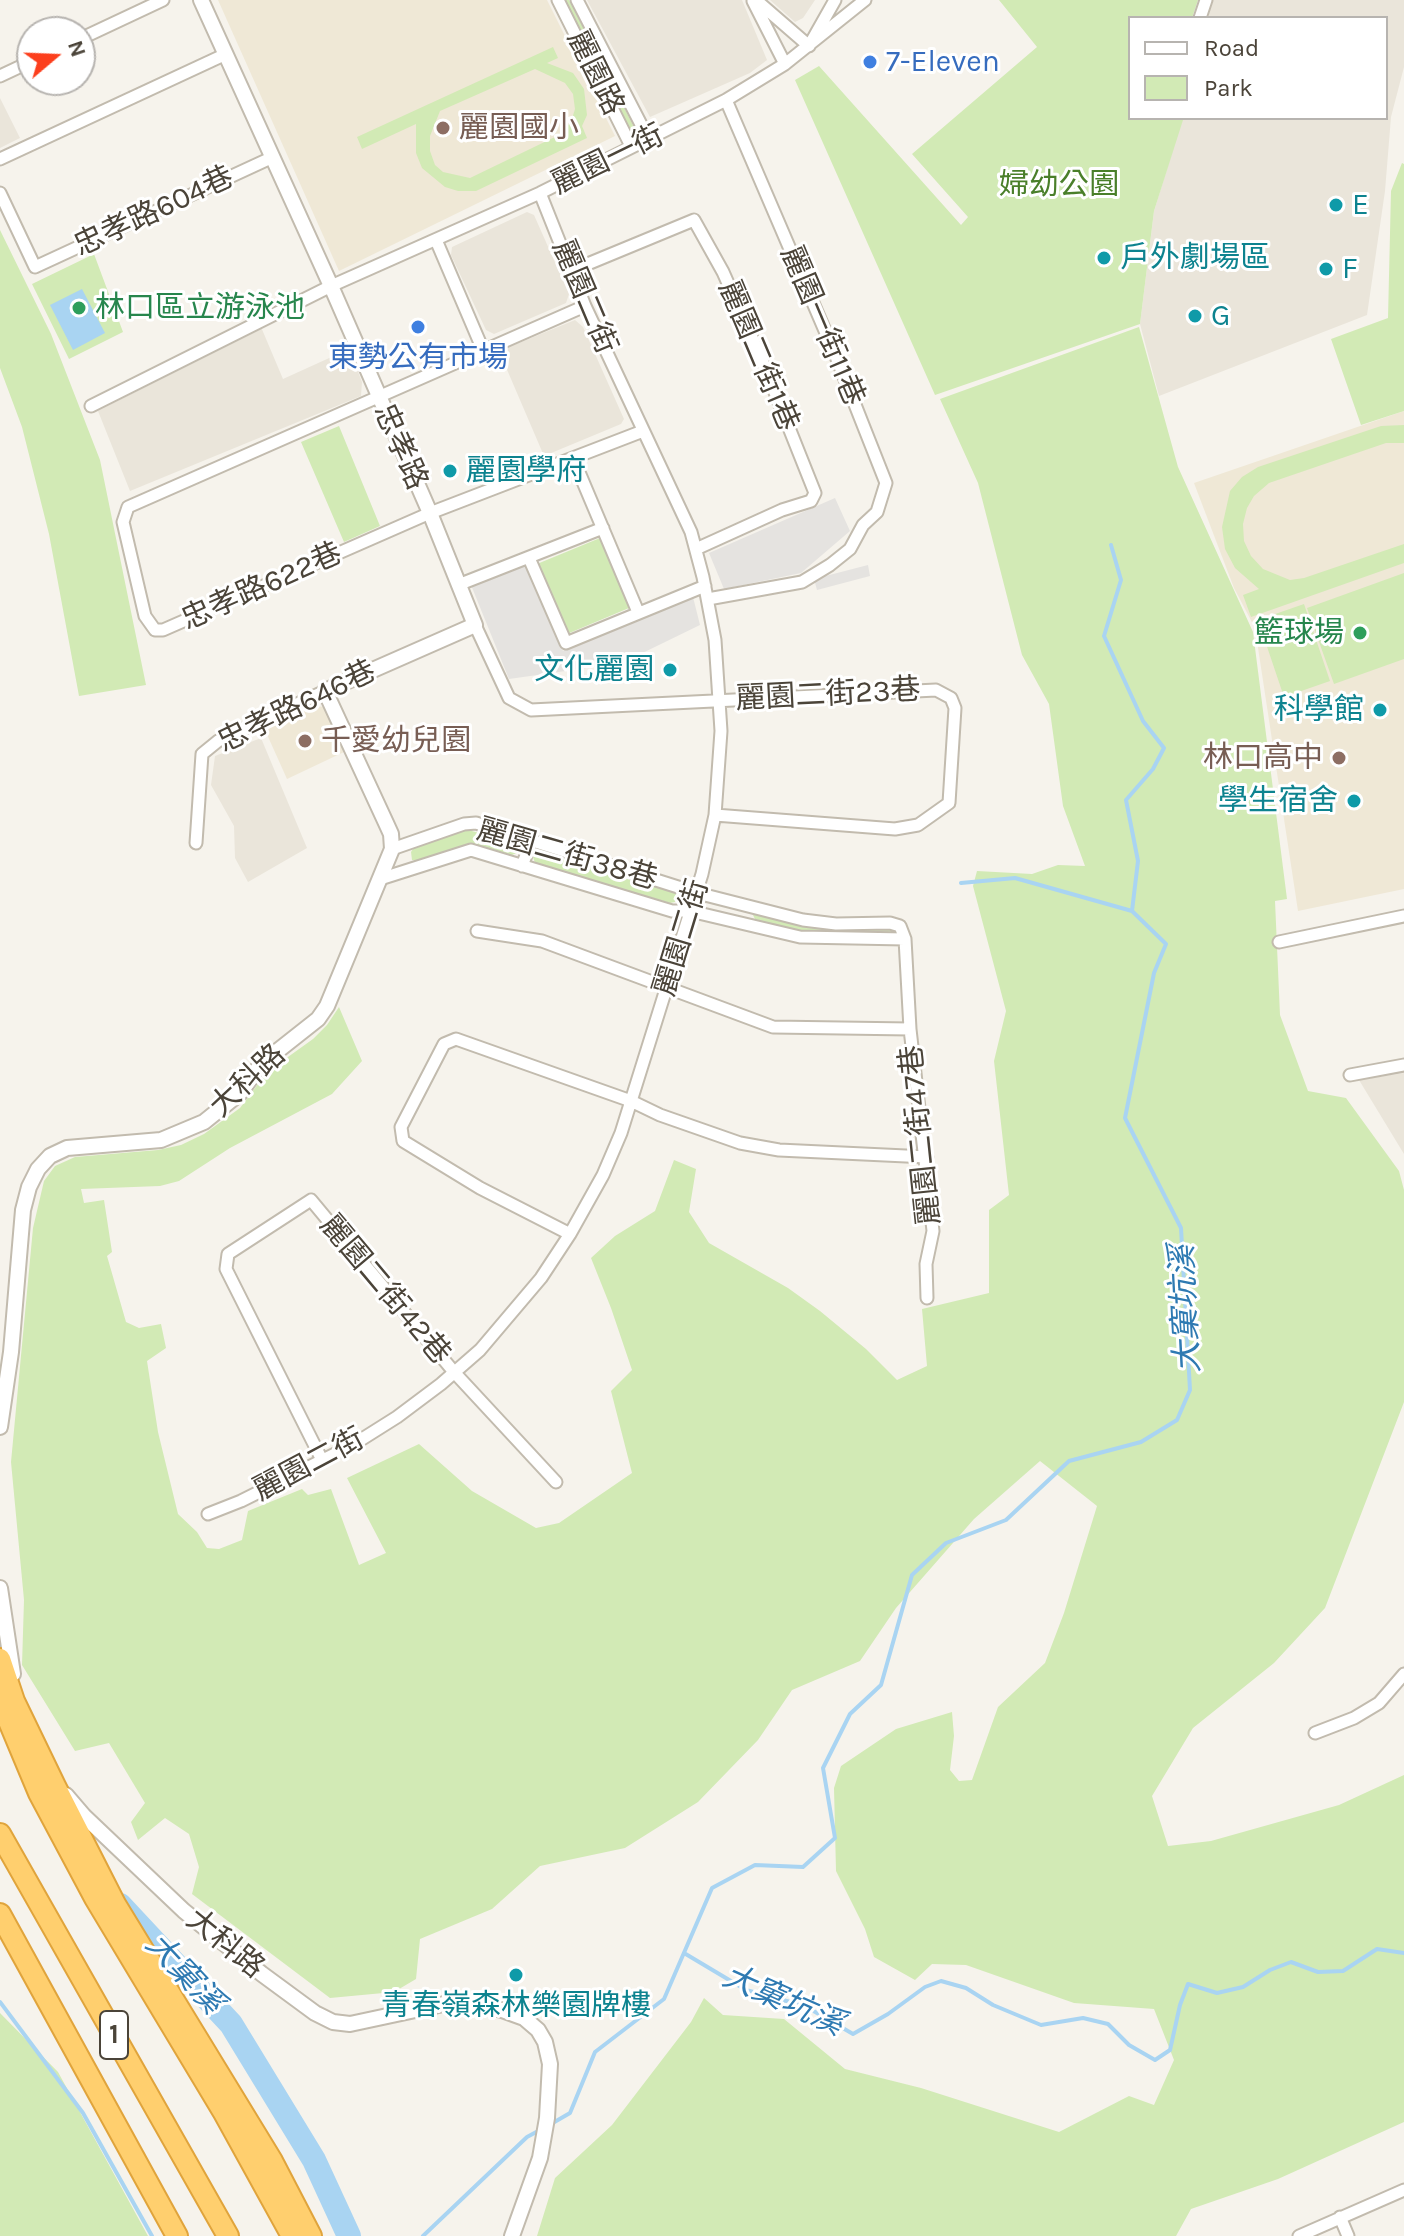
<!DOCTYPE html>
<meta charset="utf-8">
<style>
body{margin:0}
#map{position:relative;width:1404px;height:2236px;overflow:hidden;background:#f6f3ec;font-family:Karla,sans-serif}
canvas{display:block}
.legend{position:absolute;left:1128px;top:16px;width:260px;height:104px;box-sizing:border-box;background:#fff;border:2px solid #b7b4b0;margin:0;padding:10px 14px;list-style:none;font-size:24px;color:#4b4439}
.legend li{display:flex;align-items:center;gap:16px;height:40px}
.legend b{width:40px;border:2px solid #b7b4b0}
.north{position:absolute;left:16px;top:16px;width:80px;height:80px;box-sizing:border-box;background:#fff;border:2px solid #b7b4b0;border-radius:50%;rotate:71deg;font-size:22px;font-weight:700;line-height:32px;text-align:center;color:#4b4439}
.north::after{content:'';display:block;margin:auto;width:28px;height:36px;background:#fc3f1d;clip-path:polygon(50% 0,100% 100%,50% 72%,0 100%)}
</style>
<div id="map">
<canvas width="1404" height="2236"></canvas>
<ul class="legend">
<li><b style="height:10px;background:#fff"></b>Road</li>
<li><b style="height:22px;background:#d2eab5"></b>Park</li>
</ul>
<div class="north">N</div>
</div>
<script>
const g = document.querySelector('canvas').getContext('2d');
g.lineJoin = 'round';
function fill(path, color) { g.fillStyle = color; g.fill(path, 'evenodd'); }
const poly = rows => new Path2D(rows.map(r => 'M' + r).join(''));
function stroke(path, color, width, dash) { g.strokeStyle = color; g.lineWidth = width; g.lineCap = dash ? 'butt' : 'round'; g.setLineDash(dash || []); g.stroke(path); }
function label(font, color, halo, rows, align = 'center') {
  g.font = font + ' Karla,"Noto Sans TC",sans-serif'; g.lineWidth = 6; g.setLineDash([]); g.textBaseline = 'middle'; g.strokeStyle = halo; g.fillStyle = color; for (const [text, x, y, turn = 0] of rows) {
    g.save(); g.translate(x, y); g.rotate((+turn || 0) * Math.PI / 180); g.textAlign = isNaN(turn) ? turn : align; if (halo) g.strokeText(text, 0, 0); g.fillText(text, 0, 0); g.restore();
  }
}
const residential = poly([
 [587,0,742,0,767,60,750,73,650,117],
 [770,0,815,0,803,18,795,22],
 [1212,0,1404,0,1404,67,1391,117,1385,191,1367,315,1159,396,1140,324,1154,211,1182,120,1179,118,1386,118,1386,18,1208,18],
 [0,98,20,138,0,148],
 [527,212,534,215,569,294,566,303,494,334,486,330,451,255,452,247],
 [575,320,583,327,624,419,621,424,544,456,499,351],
 [261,327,283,379,349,349,362,382,361,396,130,491,98,411],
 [261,738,307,848,248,882,235,858,234,826,211,785,215,756],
 [1404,1073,1404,1154,1359,1080]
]);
const education = poly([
 [218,0,547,0,615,136,339,271],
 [1404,411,1404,889,1298,911,1255,628,1234,588,1194,483],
 [315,706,325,707,344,752,287,779,265,730]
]);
const green = poly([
 [562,0,569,0,634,127,627,130],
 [999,0,1198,0,1192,18,1130,18,1130,118,1183,120,1154,211,1140,324,935,395,795,80,819,66,961,225,968,217,912,154,1037,47],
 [553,47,558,58,547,63,573,73,584,89,587,115,582,126,587,138,476,191,458,191,445,187,422,168,416,153,416,124,362,149,357,137],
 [535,69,565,83,573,94,575,109,571,122,559,135,470,178,443,172,435,165,430,151,430,136,440,111],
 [1402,163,1404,164,1404,411,1361,425,1331,339,1388,318,1391,191],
 [0,230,51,334,100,460,146,685,79,696,49,534,22,427,0,368],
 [94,254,123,332,69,359,32,284],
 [1139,327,1178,467,1253,632,1287,899,1275,901,1280,1015,1308,1091,1346,1098,1399,1171,1404,1190,1404,1402,1325,1608,1274,1663,1193,1728,1152,1796,1168,1846,1211,1841,1339,1805,1404,1775,1404,2122,1278,2179,1191,2209,1176,2236,537,2236,555,2178,612,2125,691,2022,704,1998,723,2015,784,2019,845,2069,921,2088,1059,2132,1129,2096,1154,2105,1174,2060,1154,2009,1074,2003,966,1965,932,1964,915,1980,874,1957,865,1929,836,1871,834,1788,841,1766,896,1729,952,1712,954,1736,950,1770,959,1781,972,1780,998,1707,1045,1663,1064,1613,1097,1506,1040,1461,974,1519,896,1608,860,1661,792,1690,758,1740,698,1802,625,1848,540,1866,492,1909,420,1939,416,1979,394,1992,330,1998,192,1894,199,1867,189,1834,165,1818,138,1840,131,1822,145,1803,109,1743,75,1751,22,1665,24,1600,11,1462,33,1228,44,1181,55,1166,75,1157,158,1150,181,1145,204,1134,240,1108,267,1072,313,1039,327,1025,339,1007,362,1061,332,1094,230,1148,179,1181,160,1186,81,1189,84,1203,104,1200,112,1252,107,1256,126,1322,139,1328,161,1324,166,1348,147,1361,158,1432,178,1514,197,1532,207,1548,219,1549,242,1540,248,1511,302,1489,308,1495,331,1489,359,1565,386,1553,347,1478,419,1444,472,1491,536,1528,559,1523,632,1473,611,1391,632,1370,611,1308,591,1258,615,1236,655,1211,674,1160,696,1169,689,1212,709,1243,788,1288,820,1311,866,1349,897,1380,927,1366,922,1309,989,1293,989,1210,1009,1195,994,1061,1006,1011,973,886,977,871,1032,874,1058,865,1085,866,1063,806,1049,704,1022,655,978,483,940,399],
 [1404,425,1404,443,1386,443,1269,483,1254,496,1247,508,1243,524,1244,541,1251,556,1263,569,1290,580,1304,578,1404,544,1404,563,1251,617,1243,595,1259,589,1235,568,1225,549,1222,527,1230,491,1242,477,1258,467,1381,426],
 [339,426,380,526,344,542,301,442],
 [600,538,629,608,567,634,537,564],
 [1404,573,1404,659,1334,684,1307,608],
 [1304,604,1330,681,1284,697,1258,620],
 [464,829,514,842,517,853,509,856,471,844,420,861,412,860,411,852,415,846],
 [541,850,671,887,676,891,677,897,675,902,670,903,535,863,533,857,535,852],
 [752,913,758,913,801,926,887,927,895,931,890,934,799,932,755,919],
 [0,2013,58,2072,148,2236,0,2236]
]);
const parking = poly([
 [835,498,850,531,801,573,724,589,709,553],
 [526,564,563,651,693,597,700,625,622,663,509,679,471,585],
 [868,565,870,576,817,590,814,579]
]);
const water = poly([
 [82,289,105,333,73,350,50,305]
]);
const stream = poly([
 [961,883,1015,878,1132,911],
 [684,1953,746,1990,805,2006,853,2034,888,2014,925,1987,941,1981,966,1988,993,2005,1041,2025,1083,2018,1108,2024,1129,2045,1155,2060,1170,2050,1180,2005,1188,1984,1217,1993,1243,1987,1270,1970,1291,1962,1318,1972,1343,1971,1377,1949,1404,1953],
 [0,2002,83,2113,152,2236],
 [551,2124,570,2113,595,2052,664,1999,712,1888,755,1865,803,1867,835,1838,823,1768,850,1714,881,1685,912,1575,946,1543,1006,1520,1069,1461,1141,1442,1177,1420,1190,1390,1181,1228,1125,1118,1154,973,1166,944,1132,911,1138,861,1126,800,1153,769,1164,748,1143,721,1104,636,1121,580,1111,545],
 [423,2236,527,2137,540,2130]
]);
const river = poly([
 [120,1905,231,2024,314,2160,349,2236]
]);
const minor = poly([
 [558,0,631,146],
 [577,0,649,140],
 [756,0,809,46,835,0],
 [753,1,785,64],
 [1200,18,1206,0],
 [80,39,163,0],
 [0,76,32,61],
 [0,159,226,54],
 [0,193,35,267,273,157],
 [436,240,483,350],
 [573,270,694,220,723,272,762,360,815,493,811,501,782,510,696,549],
 [585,306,128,507,123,522,145,616,155,630,163,630,430,513,643,431],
 [91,406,331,286,540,193,726,100,785,64,865,0],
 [573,458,638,612],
 [529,558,566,643,705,586],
 [458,585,603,528],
 [708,599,802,582,830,565,850,549,863,525,877,512,886,483,835,354,726,100],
 [475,625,509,698,531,710,936,690,951,698,955,708,949,803,918,825,895,829,715,815],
 [196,843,202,754,218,741,325,691],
 [392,849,464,824,476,823,697,893,803,920,836,924,890,923,900,926,905,939,910,1029],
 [522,866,531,842],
 [380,879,471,850,672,911,690,911,800,937,905,939],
 [477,931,542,941,773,1027,910,1029,933,1231,926,1264,927,1298],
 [1279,942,1404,916],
 [1350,1075,1404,1065],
 [570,1234,480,1188,403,1141,401,1127,444,1044,456,1039,631,1101,660,1115,740,1143,779,1150,927,1157],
 [322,1460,226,1269,228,1254,311,1200,454,1372,556,1482],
 [208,1514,241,1501,351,1446,397,1417,441,1384,480,1350,541,1278,570,1234,603,1175,621,1133,702,874,715,815,721,731,715,640,703,577,691,532,585,306,540,193],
 [1315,1733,1354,1718,1379,1703,1404,1674],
 [1340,2217,1348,2236],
 [1299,2236,1404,2190]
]);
const tertiary = poly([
 [0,1427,11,1352,23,1210,29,1187,38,1169,50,1156,67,1148,161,1140,204,1122,240,1093,261,1064,318,1019,327,1006,392,849,391,834,386,823,325,691,475,625,430,513,331,286,201,0],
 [0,1588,13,1674],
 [66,1795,84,1816,184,1911,262,1974,315,2013,333,2022,350,2024,448,2003,472,2004,502,2010,524,2018,538,2030,545,2042,550,2064,547,2118,540,2158,512,2236]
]);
const motorway = poly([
 [0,1659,14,1701,55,1786,115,1904,272,2161,311,2236],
 [0,1700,39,1793,95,1898,223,2111,292,2236],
 [0,1834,228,2236],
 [0,1914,177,2236]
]);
const markers = [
 [870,62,8,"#3f7fe0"],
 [443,128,8,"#8d6e63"],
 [1336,205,8,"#0f9aa8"],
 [1104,258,8,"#0f9aa8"],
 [1326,269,8,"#0f9aa8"],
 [79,308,8,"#2e9e5b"],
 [1195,316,8,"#0f9aa8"],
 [418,327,8,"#3f7fe0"],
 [450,471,8,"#0f9aa8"],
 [1360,633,8,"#2e9e5b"],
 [670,670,8,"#0f9aa8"],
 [1380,710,8,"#0f9aa8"],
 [305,741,8,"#8d6e63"],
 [1339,758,8,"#8d6e63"],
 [1354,801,8,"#0f9aa8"],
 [516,1975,8,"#0f9aa8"]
];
const shields = [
 [114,2035,28]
];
const shieldNames = [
 ["1",114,2035]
];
const shopNames = [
 ["7-Eleven",886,62],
 ["東勢公有市場",418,358,"center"]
];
const streetNames = [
 ["麗園路",595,73,64],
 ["麗園一街",608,160,-26],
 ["忠孝路604巷",154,212,-25],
 ["麗園二街",584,297,67],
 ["麗園一街11巷",822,326,67],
 ["麗園二街1巷",758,356,67],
 ["忠孝路",400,447,66],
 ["忠孝路622巷",262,587,-24],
 ["麗園二街23巷",828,695,-3],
 ["忠孝路646巷",297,707,-26],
 ["麗園二街38巷",567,855,16],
 ["麗園二街",682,938,-73],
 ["大科路",248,1081,-43],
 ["麗園二街47巷",921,1135,-96],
 ["麗園二街42巷",385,1290,50],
 ["麗園二街",309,1465,-28],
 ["大科路",225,1944,39]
];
const educationNames = [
 ["麗園國小",459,128],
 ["千愛幼兒園",321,741],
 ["林口高中",1323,758,"right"]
];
const parkNames = [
 ["婦幼公園",1059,185]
];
const cultureNames = [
 ["E",1352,205],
 ["戶外劇場區",1120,258],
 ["F",1342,269],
 ["G",1211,316],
 ["麗園學府",466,471],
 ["文化麗園",654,670,"right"],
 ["科學館",1364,710,"right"],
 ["學生宿舍",1338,801,"right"],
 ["青春嶺森林樂園牌樓",516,2006,"center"]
];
const leisureNames = [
 ["林口區立游泳池",95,308],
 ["籃球場",1344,633,"right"]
];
const waterNames = [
 ["大窠坑溪",1186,1309,-93],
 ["大窠溪",184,1974,47],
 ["大窠坑溪",783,2001,24]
];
fill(residential, '#eae5da');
fill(education, '#efe8d6');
fill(green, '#d2eab5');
fill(parking, '#e5e3e0');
fill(water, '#a9d4f2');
stroke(stream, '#a9d4f2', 4);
stroke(river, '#a9d4f2', 24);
stroke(minor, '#c2bbae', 15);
stroke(tertiary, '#c2bbae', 18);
stroke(motorway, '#e0a43c', 24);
stroke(minor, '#fff', 11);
stroke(tertiary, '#fff', 14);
stroke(motorway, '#ffcf6e', 20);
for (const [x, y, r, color] of markers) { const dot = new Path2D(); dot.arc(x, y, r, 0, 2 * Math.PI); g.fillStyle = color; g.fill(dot); stroke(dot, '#fff', 3); }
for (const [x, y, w] of shields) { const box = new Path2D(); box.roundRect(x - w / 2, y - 24, w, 48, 6); g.fillStyle = '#fff'; g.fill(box); stroke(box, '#4b4439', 2); }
label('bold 28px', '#4b4439', null, shieldNames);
label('30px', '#366cbe', '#fff', shopNames, 'left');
label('30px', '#4b4439', '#fff', streetNames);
label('30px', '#785e54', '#fff', educationNames, 'left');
label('30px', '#4a7f2a', '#fff', parkNames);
label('30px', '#0d838f', '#fff', cultureNames, 'left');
label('30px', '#27864d', '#fff', leisureNames, 'left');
label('italic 32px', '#2e7ab2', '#fff', waterNames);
</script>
